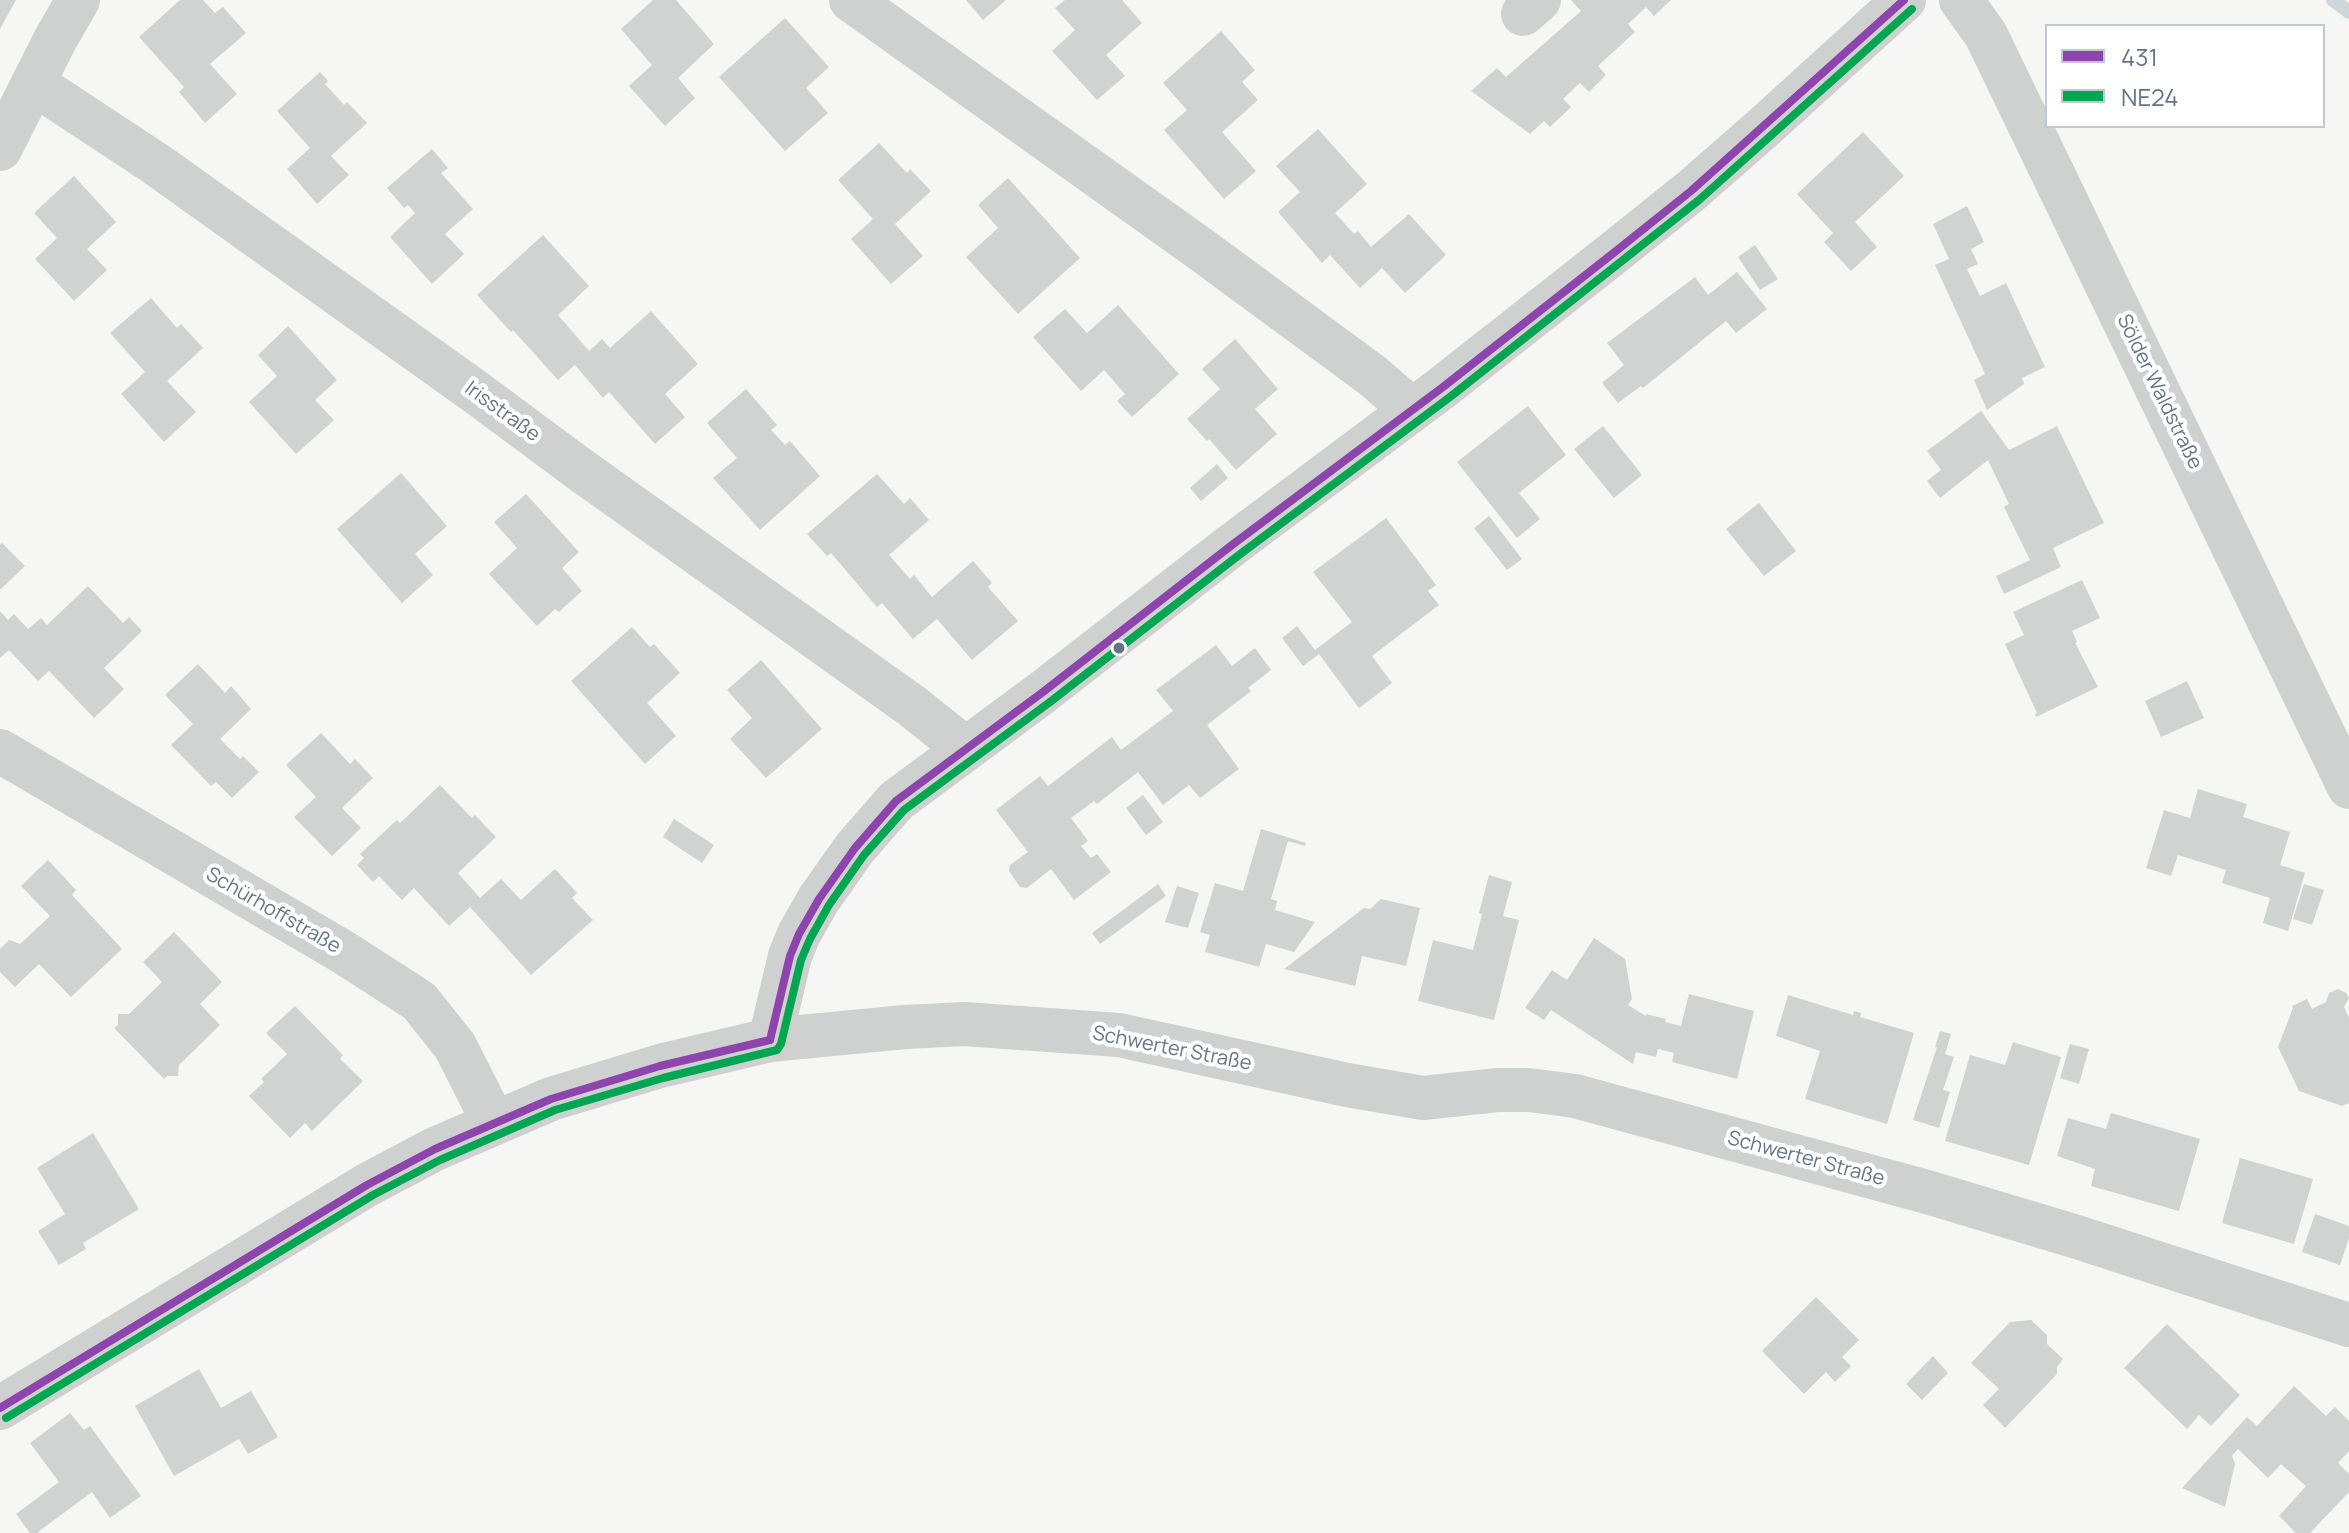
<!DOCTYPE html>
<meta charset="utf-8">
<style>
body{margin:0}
#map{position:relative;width:2349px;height:1533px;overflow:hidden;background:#f6f6f4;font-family:Manrope,sans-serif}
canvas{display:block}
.legend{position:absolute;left:2045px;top:24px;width:280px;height:104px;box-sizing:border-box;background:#fff;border:2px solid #c1c8cf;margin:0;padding:10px 14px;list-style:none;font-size:24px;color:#647686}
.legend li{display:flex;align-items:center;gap:16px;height:40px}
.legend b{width:40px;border:2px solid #c1c8cf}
</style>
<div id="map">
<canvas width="2349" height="1533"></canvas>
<ul class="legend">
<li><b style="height:10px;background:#8e44ad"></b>431</li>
<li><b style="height:10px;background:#00a651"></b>NE24</li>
</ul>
</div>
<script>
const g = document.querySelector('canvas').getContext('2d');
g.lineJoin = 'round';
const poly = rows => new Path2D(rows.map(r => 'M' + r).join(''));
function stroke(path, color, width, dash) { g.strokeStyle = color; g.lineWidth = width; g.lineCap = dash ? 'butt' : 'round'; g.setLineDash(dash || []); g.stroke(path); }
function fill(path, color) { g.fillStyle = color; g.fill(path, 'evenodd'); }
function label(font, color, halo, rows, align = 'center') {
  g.font = font + ' Manrope,sans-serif'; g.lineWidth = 8; g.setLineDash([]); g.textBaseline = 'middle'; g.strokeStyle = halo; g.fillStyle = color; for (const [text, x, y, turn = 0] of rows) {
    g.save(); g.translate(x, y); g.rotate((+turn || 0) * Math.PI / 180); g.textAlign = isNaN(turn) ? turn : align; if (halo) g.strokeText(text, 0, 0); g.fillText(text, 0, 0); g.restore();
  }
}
const stream = poly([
 [2333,0,2349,12]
]);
const building = poly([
 [0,0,16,0,0,29],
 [180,0,203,0,215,13,223,7,246,33,210,64,237,94,205,123,179,92,184,87,139,37],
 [653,0,676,0,714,44,678,78,695,98,665,126,629,86,652,65,621,29],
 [966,0,1006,0,983,20],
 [1065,0,1122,0,1142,23,1106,55,1125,76,1097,100,1052,51,1075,30,1055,8],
 [1571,0,1671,0,1654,16,1646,7,1628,24,1635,32,1598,66,1606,75,1589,92,1580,83,1563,99,1571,107,1550,127,1544,121,1530,134,1471,91,1497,68,1506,77,1581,11],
 [785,18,829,67,806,88,828,113,785,151,719,77],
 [1221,31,1255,70,1242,82,1258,100,1222,132,1256,171,1224,199,1164,130,1187,110,1163,83],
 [320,72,328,81,325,84,344,105,347,102,367,123,331,156,349,175,317,204,287,169,310,148,277,111],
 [1318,129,1367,184,1335,213,1354,234,1358,231,1371,247,1409,214,1446,255,1405,293,1382,268,1360,288,1330,255,1322,263,1278,212,1300,192,1276,166],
 [1863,132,1904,176,1855,222,1877,247,1851,271,1824,242,1833,233,1797,194],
 [879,143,907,173,910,169,931,191,895,224,923,256,891,284,851,239,873,219,838,180],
 [432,149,448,168,441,173,473,209,445,234,464,254,432,284,390,237,415,213,408,205,404,208,387,188],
 [74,176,116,222,87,249,107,270,74,301,35,259,57,238,34,213],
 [1008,178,1080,258,1018,314,966,257,998,228,978,205],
 [1967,206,1984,242,1971,249,1978,264,1967,269,1980,296,2006,283,2045,367,2022,378,2024,384,1987,410,1974,380,1985,374,1935,265,1949,259,1933,224],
 [543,235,589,286,558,315,589,351,602,339,610,348,651,311,698,364,665,394,685,417,655,444,609,392,603,398,575,365,558,380,513,330,511,332,477,295],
 [1755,245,1778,279,1760,290,1738,257],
 [1737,272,1767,309,1736,333,1726,321,1643,388,1641,386,1618,403,1602,383,1624,365,1607,343,1695,277,1708,295],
 [151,298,177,328,181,324,203,348,167,381,196,412,164,442,121,394,145,372,110,333],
 [1118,305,1179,374,1132,417,1117,401,1125,394,1104,370,1081,391,1033,337,1065,309,1087,333],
 [288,326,337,380,315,400,334,420,296,454,249,402,277,376,258,355],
 [1235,339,1278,389,1255,409,1277,434,1236,470,1209,439,1207,441,1187,419,1220,389,1202,369],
 [746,389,777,425,771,430,785,445,790,441,820,476,760,530,713,478,737,458,707,423],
 [1528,406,1566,455,1519,493,1540,519,1517,538,1457,462],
 [1981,411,2009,450,2057,426,2104,523,2053,548,2061,567,2004,594,1996,576,2030,560,2004,507,2009,504,1988,460,1940,498,1927,481,1941,470,1927,451],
 [1603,426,1642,475,1614,498,1574,449],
 [1217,464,1228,478,1201,501,1190,488],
 [401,473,447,526,415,554,433,575,402,603,337,529],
 [877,474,904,504,910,498,929,520,889,555,910,579,914,575,932,597,973,561,992,583,988,587,1018,621,972,660,937,619,913,639,882,603,877,607,831,553,827,556,807,534],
 [526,494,579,552,562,568,582,591,559,612,555,609,537,626,489,574,517,548,494,522],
 [1759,503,1796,551,1764,576,1726,529],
 [1489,516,1522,559,1507,570,1474,528],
 [1386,518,1436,585,1428,591,1439,605,1372,656,1392,683,1359,708,1319,654,1303,666,1282,638,1297,626,1315,650,1352,622,1313,572],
 [2,543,25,566,0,590,0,545],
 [2082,580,2100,618,2072,631,2077,642,2075,643,2098,687,2036,717,2035,714,2037,713,2005,644,2024,635,2013,612],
 [88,586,123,623,129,617,142,631,104,668,124,689,94,718,49,671,38,681,9,650,0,658,0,611,8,620,14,614,28,629,41,618,47,625],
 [632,627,650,647,654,644,680,673,647,703,676,736,645,764,571,681],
 [1216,645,1232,666,1255,648,1271,670,1248,688,1251,691,1207,725,1239,769,1200,798,1189,785,1163,805,1138,772,1097,804,1094,801,1071,818,1088,841,1081,846,1091,858,1097,854,1111,872,1074,900,1051,869,1027,888,1020,887,1009,871,1010,865,1028,852,996,810,1040,776,1048,786,1112,737,1121,750,1173,711,1156,690],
 [761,660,822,729,766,778,730,739,752,718,727,690],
 [198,664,225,693,231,686,251,709,220,739,240,759,243,756,259,772,232,798,216,782,211,786,171,745,193,724,165,695],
 [2187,681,2204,718,2161,737,2145,701],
 [321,733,350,764,355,759,373,778,342,808,361,828,332,856,294,817,316,797,286,765],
 [440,785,472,818,475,815,496,837,458,873,480,898,501,879,521,900,555,869,577,893,572,898,593,920,531,975,470,907,449,926,414,888,402,900,379,876,373,882,357,865,364,858,360,854,397,820,400,823],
 [2198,789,2247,804,2243,817,2290,832,2280,865,2305,873,2288,931,2263,923,2270,898,2222,883,2226,870,2178,855,2171,876,2146,868,2164,810,2190,818],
 [1143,795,1163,822,1146,835,1126,808],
 [674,819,714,845,702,863,663,837],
 [1261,829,1306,843,1305,846,1288,841,1271,899,1277,901,1275,910,1315,922,1294,952,1266,944,1259,967,1205,952,1210,935,1200,932,1215,883,1243,891],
 [48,860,76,890,72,895,122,949,71,997,39,964,15,987,0,972,0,949,9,940,20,944,50,916,21,886],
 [1489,875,1512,882,1503,916,1519,920,1494,1020,1418,1001,1433,940,1473,950,1482,914,1479,913],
 [1158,884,1166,896,1100,944,1092,933],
 [2304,884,2324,890,2312,925,2293,919],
 [1177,886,1199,893,1188,928,1165,922],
 [1381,899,1420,908,1406,966,1362,956,1355,986,1284,969,1364,908,1370,909],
 [174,932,222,982,200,1004,220,1025,179,1065,178,1076,167,1076,164,1079,114,1028,118,1025,118,1014,129,1014,162,982,143,962],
 [1594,938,1625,959,1632,999,1628,1005,1646,1016,1646,1014,1666,1019,1665,1022,1681,1026,1689,994,1754,1011,1737,1079,1672,1062,1674,1053,1658,1049,1656,1057,1636,1052,1633,1064,1551,1010,1544,1020,1525,1008,1552,970,1567,980],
 [2338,989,2346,993,2349,998,2344,1007,2349,1018,2349,1103,2342,1106,2299,1091,2278,1047,2293,1008,2292,1006,2307,999,2312,1009,2326,1002,2329,993],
 [1788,995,1853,1015,1854,1011,1861,1013,1860,1017,1914,1033,1887,1124,1805,1099,1820,1051,1776,1036],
 [295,1006,343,1055,340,1059,363,1081,312,1131,305,1123,290,1138,249,1096,264,1082,261,1079,287,1054,266,1033],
 [1940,1031,1951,1034,1945,1054,1954,1057,1943,1090,1950,1092,1939,1128,1913,1120,1937,1047,1935,1047],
 [2013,1042,2061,1057,2029,1165,1945,1141,1970,1055,2005,1065],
 [2070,1044,2089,1049,2079,1084,2060,1078],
 [2111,1113,2200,1139,2179,1211,2091,1186,2095,1169,2057,1156,2068,1118,2106,1129],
 [93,1133,139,1209,83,1243,86,1249,59,1265,38,1231,65,1214,37,1168],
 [2240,1158,2313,1179,2294,1244,2222,1223],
 [2315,1214,2349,1226,2349,1238,2340,1265,2302,1252],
 [1816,1297,1859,1340,1842,1357,1851,1366,1835,1382,1826,1372,1804,1394,1762,1351],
 [2031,1320,2047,1335,2047,1344,2063,1359,2057,1367,2057,1374,2005,1428,1983,1405,1999,1389,1971,1363,2010,1322],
 [2167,1324,2240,1395,2211,1426,2199,1415,2187,1429,2124,1368],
 [1933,1356,1948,1373,1922,1400,1906,1384],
 [199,1369,221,1408,251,1391,278,1437,248,1454,239,1439,174,1476,135,1406],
 [2294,1386,2326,1416,2335,1407,2349,1421,2349,1451,2338,1463,2349,1474,2349,1492,2310,1533,2296,1533,2279,1516,2306,1486,2281,1464,2268,1478,2238,1449,2232,1456,2235,1464,2225,1507,2182,1488,2247,1417,2257,1426],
 [70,1413,84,1430,90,1426,141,1496,110,1518,92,1492,38,1532,39,1533,30,1533,16,1514,59,1482,30,1443]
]);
const minor = poly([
 [851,0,1199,248,1373,376,1412,410],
 [1961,0,1986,35,2349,787],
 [1523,14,1539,0],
 [33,83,156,164,477,393,578,468,912,706,966,749],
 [0,149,55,40,78,0],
 [0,751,343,952,419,1001,455,1046,494,1123],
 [770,1040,790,956,799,934,819,899,855,848,896,801,1043,692,1232,545,1443,387,1611,255,1691,191,1763,128,1904,0],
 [0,1408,367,1185,435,1149,551,1099,660,1066,770,1040,905,1027,964,1024,1119,1035,1347,1085,1423,1098,1498,1090,1529,1090,1575,1096,1927,1192,2077,1237,2349,1325]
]);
const bus1 = poly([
 [770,1040,790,956,799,934,819,899,855,848,896,801,1043,692,1232,545,1443,387,1611,255,1691,191,1904,0],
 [0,1408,367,1185,435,1149,551,1099,660,1066,770,1040]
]);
const bus2 = poly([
 [6,1418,373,1195,440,1160,555,1110,663,1078,777,1050,781,1044,801,960,810,939,829,905,864,855,904,810,1050,702,1239,555,1450,397,1618,264,1699,200,1912,9]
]);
const markers = [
 [1119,648,7,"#647686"]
];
const streetNames = [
 ["Sölder Waldstraße",2159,392,64],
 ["Irisstraße",502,412,36],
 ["Schürhoffstraße",273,911,30],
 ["Schwerter Straße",1172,1049,11],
 ["Schwerter Straße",1806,1159,15]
];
stroke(stream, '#d0d7da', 14);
fill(building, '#d1d2d2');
stroke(minor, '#cfd1d1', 44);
stroke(bus1, '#8e44ad', 8);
stroke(bus2, '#00a651', 8);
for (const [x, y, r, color] of markers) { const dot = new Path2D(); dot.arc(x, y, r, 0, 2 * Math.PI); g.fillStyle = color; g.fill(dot); stroke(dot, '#fff', 3); }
label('20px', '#647686', '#fff', streetNames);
</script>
